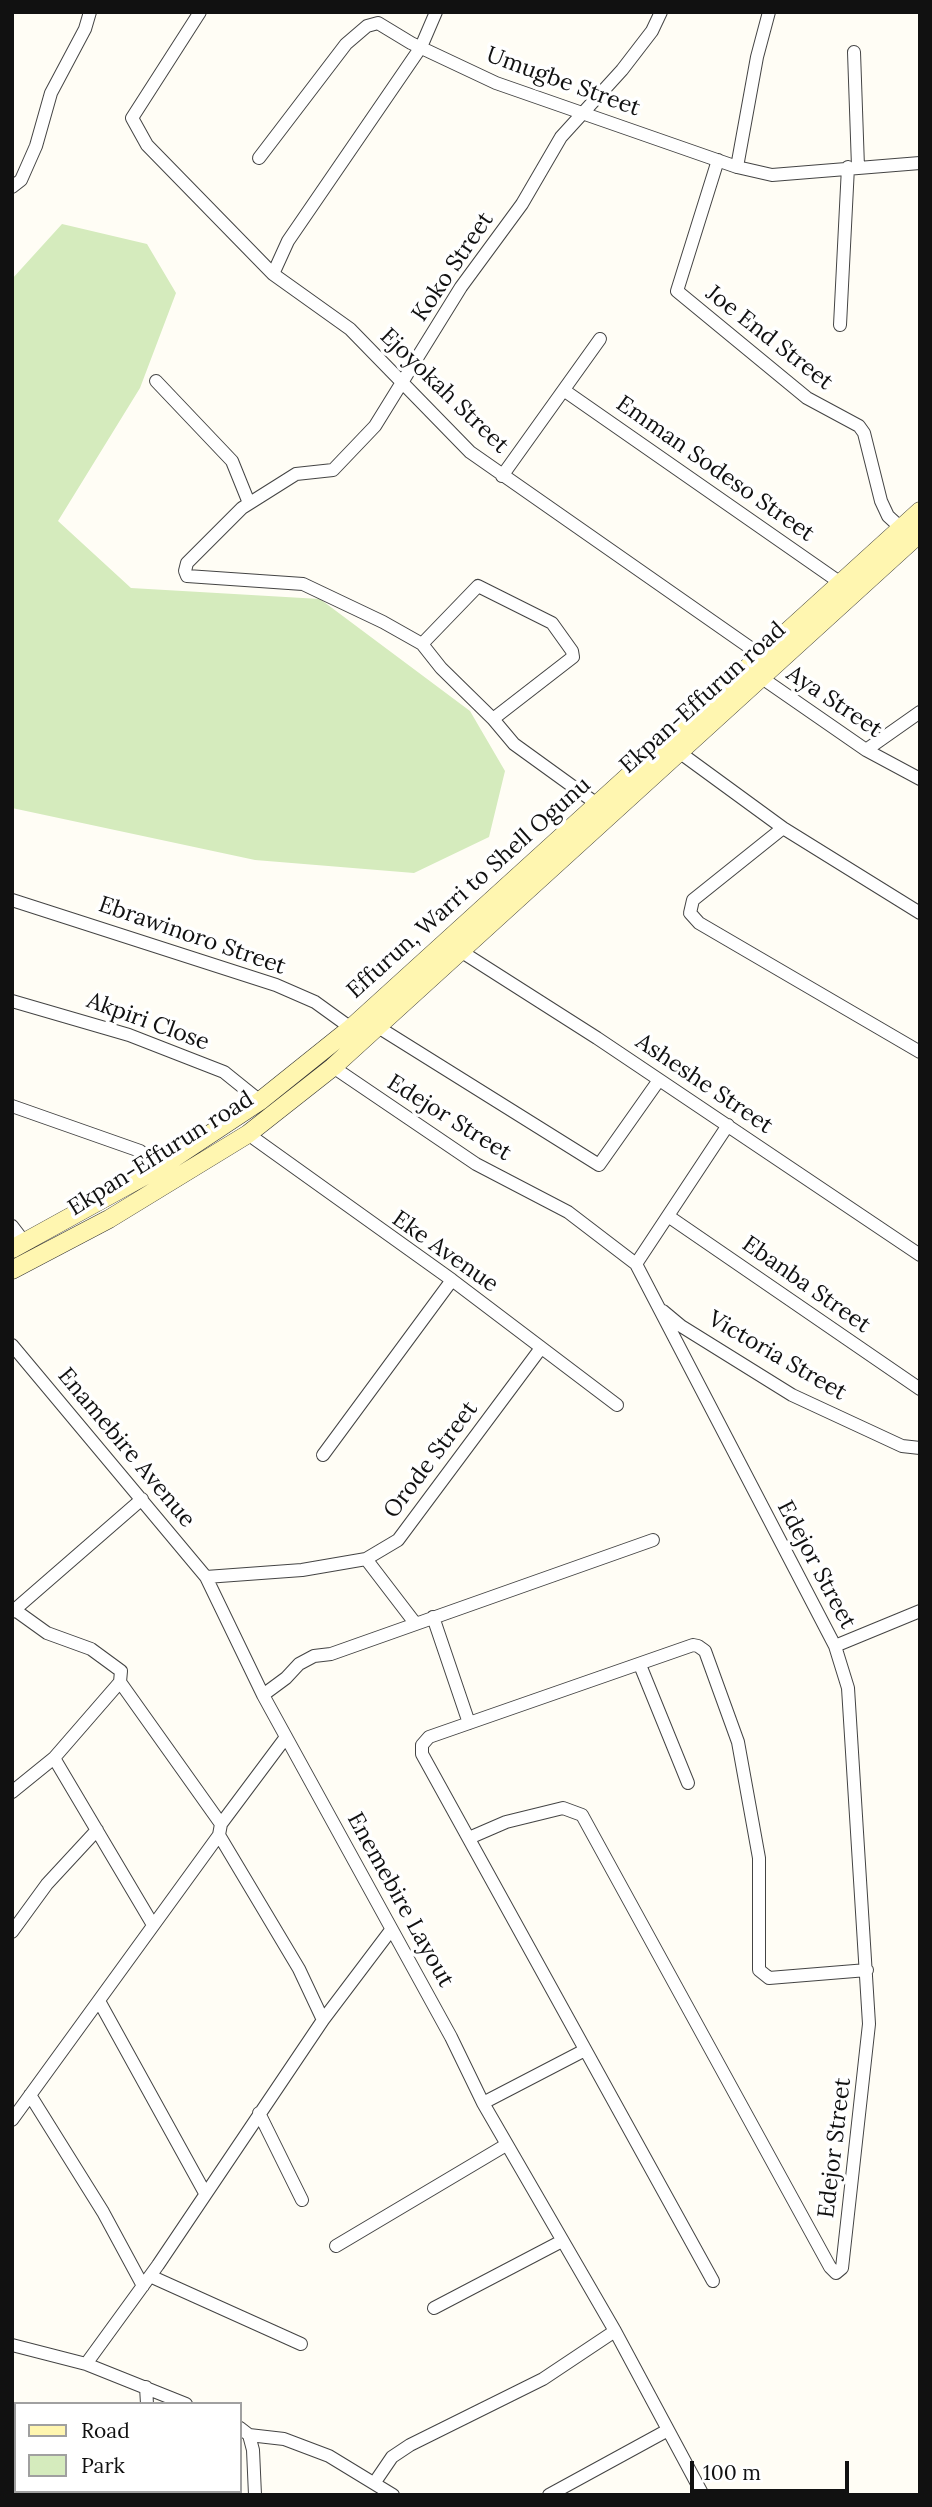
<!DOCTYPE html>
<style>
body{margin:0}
#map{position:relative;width:932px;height:2507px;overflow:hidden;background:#fffdf5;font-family:Lora,serif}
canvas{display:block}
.frame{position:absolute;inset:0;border:14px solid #111;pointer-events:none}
.legend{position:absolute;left:14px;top:2402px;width:228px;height:91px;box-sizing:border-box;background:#fff;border:2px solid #a0a0a0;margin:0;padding:9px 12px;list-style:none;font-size:21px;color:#111}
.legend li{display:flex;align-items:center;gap:14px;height:35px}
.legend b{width:35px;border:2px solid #a0a0a0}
.scale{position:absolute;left:690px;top:2461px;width:159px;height:32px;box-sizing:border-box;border:4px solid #111;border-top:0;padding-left:9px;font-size:21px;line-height:24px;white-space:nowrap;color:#111;-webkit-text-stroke:5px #fff;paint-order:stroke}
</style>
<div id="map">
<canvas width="932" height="2507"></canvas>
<div class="frame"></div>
<ul class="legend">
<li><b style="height:9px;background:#fff6b0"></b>Road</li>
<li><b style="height:19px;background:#d5ebbd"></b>Park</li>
</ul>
<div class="scale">100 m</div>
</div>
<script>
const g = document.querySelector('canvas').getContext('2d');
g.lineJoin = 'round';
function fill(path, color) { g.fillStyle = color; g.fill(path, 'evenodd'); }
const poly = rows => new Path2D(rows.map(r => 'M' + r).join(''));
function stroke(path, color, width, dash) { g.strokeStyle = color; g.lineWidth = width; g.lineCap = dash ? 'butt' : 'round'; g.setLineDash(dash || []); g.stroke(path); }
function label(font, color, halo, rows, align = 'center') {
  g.font = font + ' Lora,serif'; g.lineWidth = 7; g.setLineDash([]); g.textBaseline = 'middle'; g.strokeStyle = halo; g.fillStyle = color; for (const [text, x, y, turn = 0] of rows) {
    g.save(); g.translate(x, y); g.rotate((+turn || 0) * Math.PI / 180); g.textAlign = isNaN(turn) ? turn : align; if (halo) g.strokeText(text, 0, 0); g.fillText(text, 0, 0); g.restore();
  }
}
const green = poly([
 [62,224,147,244,176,293,140,388,58,521,131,588,320,599,470,711,505,771,489,837,414,873,255,860,12,808,12,279]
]);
const street = poly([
 [200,12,132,118,147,145,273,274,350,329,470,452,762,656],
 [854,52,858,167],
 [259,158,346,44,367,26,378,23,411,43,496,83,737,167,772,175,920,163],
 [718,160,677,291,807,398,859,426,864,433,881,501,888,516,901,528],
 [737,167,757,57,769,12],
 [12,187,21,180,36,146,51,93,85,29,90,12],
 [273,274,288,241,421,47,436,12],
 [840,325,848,167],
 [156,381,232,461,249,503],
 [565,391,845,586],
 [502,476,600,339],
 [422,644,478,586,552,623,572,651,573,657,493,719],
 [762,678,866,750,920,779],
 [866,750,920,712],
 [679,752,783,828,920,913],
 [597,804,514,744,493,719,441,668,422,644,383,622,303,584,187,576,185,571,187,563,242,508,296,474,333,470,375,426,461,287,522,204,561,137,622,70,652,31,661,12],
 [783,828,693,900,690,913,699,923,920,1052],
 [12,900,276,985,315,1002,351,1028],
 [462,952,597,1038,920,1255],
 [12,1001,129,1035,224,1072,260,1101],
 [378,1027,599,1165,659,1080],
 [333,1067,476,1164,568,1212,636,1264,835,1646,848,1688,869,2024,842,2268,836,2273,830,2267,582,1815,563,1808,506,1822,469,1838],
 [12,1106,140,1151,159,1168],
 [248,1134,452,1280,617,1405],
 [668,1216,920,1389],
 [12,1226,25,1243],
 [636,1264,728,1125],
 [663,1311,681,1326,792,1395,902,1446,920,1448],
 [12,1345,206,1577,263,1695,451,2037,483,2103,615,2331,703,2495],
 [323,1455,452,1280],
 [366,1559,415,1623],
 [206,1577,302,1570,366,1559,398,1540,541,1348],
 [15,1610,47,1633,91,1649,121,1671,120,1682,221,1824],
 [12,1612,142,1499],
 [433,1617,469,1723],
 [835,1646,920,1611],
 [640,1665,688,1783],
 [263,1695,286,1678,299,1664,314,1656,331,1654,653,1540],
 [54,1758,153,1925],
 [12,1792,54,1758,120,1682],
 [219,1835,299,1969,323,2020],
 [12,1932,47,1884,97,1830],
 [99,2001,205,2193],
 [30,2095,103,2212,143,2286],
 [483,2103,585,2050],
 [259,2113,302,2200],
 [12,2120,219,1835,221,1824,286,1737],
 [336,2246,506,2145],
 [150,2276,301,2344],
 [713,2281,422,1754,422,1745,429,1737,693,1645,698,1646,705,1651,738,1742,759,1858,759,1970,769,1978,867,1970],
 [434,2308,562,2241],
 [12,2345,86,2364,186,2404],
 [86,2364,158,2265,323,2020,391,1930],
 [146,2387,147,2404],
 [240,2428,249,2435,253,2450,255,2495],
 [249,2435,284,2439,329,2456,393,2495],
 [12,2453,16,2453],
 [375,2482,392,2457,410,2445,543,2379,615,2331],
 [118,2491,127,2495],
 [152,2491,152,2495],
 [549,2495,668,2430]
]);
const secondary = poly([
 [12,1249,159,1168,260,1101,351,1028,920,511],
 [12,1270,109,1219,248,1134,333,1067,920,533]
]);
const streetNames = [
 ["Umugbe Street",563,82,20],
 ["Koko Street",453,267,-56],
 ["Joe End Street",769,338,38],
 ["Ejoyokah Street",444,391,44],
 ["Emman Sodeso Street",715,469,35],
 ["Ekpan-Effurun road",703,698,-42],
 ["Aya Street",834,702,34],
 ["Effurun, Warri to Shell Ogunu",469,888,-42],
 ["Ebrawinoro Street",192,936,19],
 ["Akpiri Close",148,1022,20],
 ["Asheshe Street",704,1084,34],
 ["Edejor Street",449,1118,32],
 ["Ekpan-Effurun road",161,1154,-32],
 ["Eke Avenue",445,1252,35],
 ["Ebanba Street",806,1285,35],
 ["Victoria Street",777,1356,30],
 ["Enamebire Avenue",126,1448,50],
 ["Orode Street",431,1460,-53],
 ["Edejor Street",816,1565,62],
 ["Enemebire Layout",400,1900,61],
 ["Edejor Street",835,2148,-83]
];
fill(green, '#d5ebbd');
stroke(street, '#444', 14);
stroke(secondary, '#333', 19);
stroke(street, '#fff', 12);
stroke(secondary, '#fff6b0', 18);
label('23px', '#111', '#fff', streetNames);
</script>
